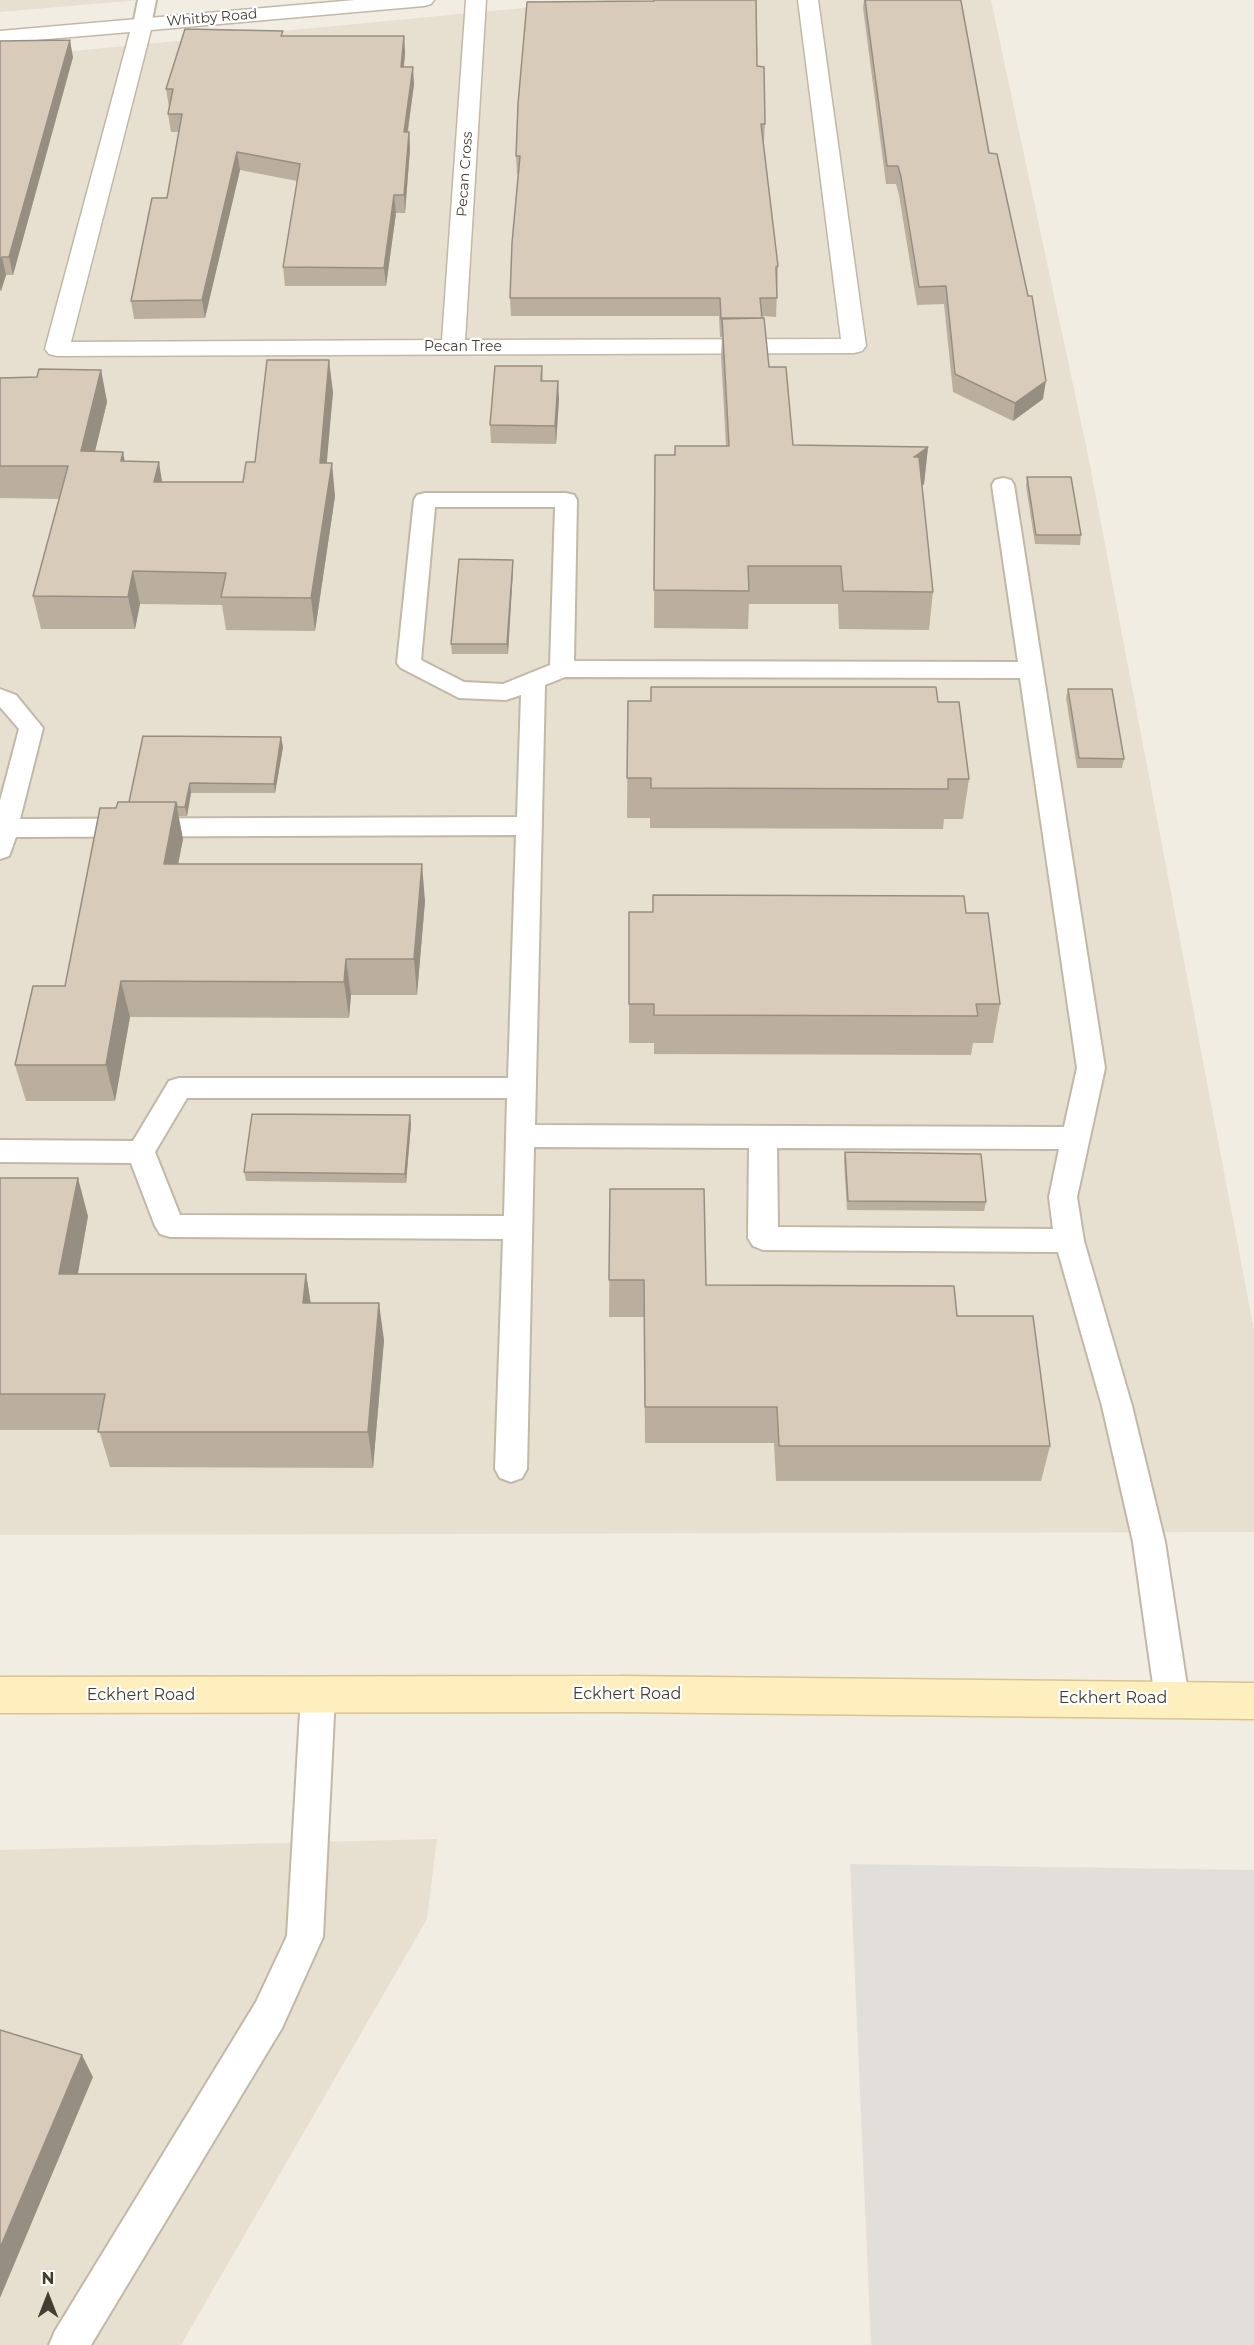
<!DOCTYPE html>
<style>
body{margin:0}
#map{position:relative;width:1254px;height:2345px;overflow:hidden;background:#f2ede2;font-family:Montserrat,sans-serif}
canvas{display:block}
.north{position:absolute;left:18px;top:2267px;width:60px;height:60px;-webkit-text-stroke:4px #fff;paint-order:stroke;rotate:0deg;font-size:16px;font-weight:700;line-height:24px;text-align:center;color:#443d32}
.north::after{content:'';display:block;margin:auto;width:21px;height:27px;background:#443d32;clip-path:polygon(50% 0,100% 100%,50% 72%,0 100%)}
</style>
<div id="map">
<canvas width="1254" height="2345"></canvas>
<div class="north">N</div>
</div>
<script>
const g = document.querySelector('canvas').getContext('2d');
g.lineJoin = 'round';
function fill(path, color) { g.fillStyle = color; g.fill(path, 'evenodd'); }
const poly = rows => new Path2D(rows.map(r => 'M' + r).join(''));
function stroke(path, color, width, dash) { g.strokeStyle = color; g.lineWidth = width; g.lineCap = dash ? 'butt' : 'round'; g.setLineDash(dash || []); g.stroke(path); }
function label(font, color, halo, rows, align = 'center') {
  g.font = font + ' Montserrat,sans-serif'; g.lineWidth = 4.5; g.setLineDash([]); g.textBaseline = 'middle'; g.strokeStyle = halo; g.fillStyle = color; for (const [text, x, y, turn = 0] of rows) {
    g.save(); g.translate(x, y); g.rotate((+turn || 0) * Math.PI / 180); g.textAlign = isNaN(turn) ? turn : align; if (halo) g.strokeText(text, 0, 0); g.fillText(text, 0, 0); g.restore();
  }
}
const residential = poly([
 [0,0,140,0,0,12],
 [606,0,991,0,1088,455,1254,1330,1254,1532,0,1535,0,58],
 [437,1839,427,1919,181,2345,0,2345,0,1850]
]);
const parking = poly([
 [850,1864,1254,1870,1254,2345,871,2345]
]);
const service = poly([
 [138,0,156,0,151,25,148,29,142,30,136,29,133,25,138,0],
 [1003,478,1011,480,1014,485,1105,1068,1077,1197,1084,1241,1132,1406,1165,1542,1189,1699,1184,1710,1172,1714,1160,1710,1155,1699,1133,1542,1102,1406,1058,1252,763,1250,753,1246,748,1238,749,1148,534,1147,527,1469,522,1478,511,1482,500,1478,495,1469,503,1239,170,1237,160,1234,155,1226,131,1163,0,1162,0,1140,133,1141,169,1081,179,1078,508,1078,516,835,16,837,9,856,0,859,0,801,19,729,0,707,0,689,16,695,43,728,20,819,517,817,521,695,506,700,459,698,401,668,397,663,414,500,417,495,425,493,566,493,574,495,577,500,574,661,1018,662,992,485,995,480,1003,478],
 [435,507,555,507,550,665,503,684,464,682,421,660,435,507],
 [565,677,1020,678,1077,1068,1064,1127,535,1125,545,685,565,677],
 [187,1098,507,1098,504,1216,180,1215,155,1152,187,1098],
 [777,1148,1059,1149,1049,1197,1053,1229,778,1227,777,1148],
 [318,1680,330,1684,335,1695,323,1937,282,2028,91,2345,49,2345,55,2331,256,2002,287,1936,301,1695,306,1684,318,1680]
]);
const minor = poly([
 [355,0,434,0,431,4,424,6,151,30,71,342,442,340,466,0,486,0,465,340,841,339,798,0,818,0,866,346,862,351,854,353,57,356,49,354,45,349,130,32,0,43,0,31,355,0]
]);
const secondary = poly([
 [619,1676,1254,1683,1254,1719,619,1712,0,1713,0,1677,619,1676]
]);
const wall = poly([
 [864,0,960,0,989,153,1043,399,1013,421,953,392,944,304,917,305,899,195,896,184,886,184,863,8],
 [283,36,404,36,405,53,404,67,414,84,408,132,409,132,410,149,405,213,396,213,386,286,285,286,283,267,297,181,240,170,205,318,134,319,131,301,167,198,179,132,171,132,168,114,169,107,166,89],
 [0,41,73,57,13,275,6,275,1,291,0,291],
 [757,66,765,124,764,141,763,141,778,266,776,317,761,316,769,367,793,445,928,447,924,484,922,486,933,592,929,630,839,629,838,604,749,604,748,629,654,628,655,455,674,455,726,446,721,356,722,337,720,337,719,316,511,316,510,298,518,174,517,174,516,156],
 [542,366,543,381,559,399,556,444,491,443,490,425],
 [101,370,107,402,95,451,125,461,162,482,243,482,255,462,333,392,326,463,335,496,315,631,226,630,222,605,140,604,135,629,41,629,33,596,59,499,0,498,0,378,37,377],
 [1027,477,1081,535,1080,545,1035,544,1026,486],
 [513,560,513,569,508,654,452,654,451,644],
 [1068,689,1124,759,1122,768,1077,768,1066,698],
 [628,701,938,702,969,779,963,819,944,819,943,829,650,828,650,818,627,818],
 [283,747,275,793,191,793,187,816,178,816,183,839,178,864,425,901,417,995,351,995,349,1018,130,1017,115,1101,26,1101,15,1065,65,986,116,808,129,802],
 [629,912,1000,1004,993,1043,973,1043,971,1055,654,1054,654,1043,629,1043],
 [411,1124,406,1183,246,1181,244,1172],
 [845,1152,986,1202,984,1211,847,1210,844,1161],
 [0,1178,88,1216,78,1274,306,1274,311,1303,384,1340,373,1468,110,1467,99,1430,0,1430],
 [610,1189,706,1285,957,1316,1050,1446,1041,1481,776,1481,774,1443,645,1443,644,1317,609,1317]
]);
const shadedWall = poly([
 [404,36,405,53,402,84,401,67],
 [70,40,73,57,13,275,9,257],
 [413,67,414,84,405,149,404,132],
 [409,132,410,149,405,213,404,195],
 [237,152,240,170,205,318,202,300],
 [394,195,396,213,386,286,384,268],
 [2,257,6,275,1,291,0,287,0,263],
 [329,360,333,392,324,495,320,463],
 [101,370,107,402,87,484,81,451],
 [558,381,559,399,556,444,555,426],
 [1046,381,1043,399,1013,421,1015,403],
 [928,447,924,484,909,495,914,457],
 [123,452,129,484,121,461],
 [159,462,164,494,154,482],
 [332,463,335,496,315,631,311,598],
 [513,560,513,569,508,654,507,644],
 [133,571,140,604,135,629,128,597],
 [281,737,283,747,275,793,274,784],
 [190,783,191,793,187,816,185,807],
 [176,802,183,839,171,901,164,864],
 [422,864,425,901,417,995,414,959],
 [346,959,351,995,349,1018,344,982],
 [121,981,130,1017,115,1101,106,1065],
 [410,1115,411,1124,406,1183,405,1174],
 [78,1178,88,1216,71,1311,59,1274],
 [306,1274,312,1312,303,1303],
 [379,1303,384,1340,373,1468,368,1432],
 [82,2055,93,2077,0,2298,0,2248]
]);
const building = poly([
 [654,0,756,0,757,66,764,67,765,124,761,124,778,266,776,267,777,298,760,298,762,318,721,319,720,298,510,298,512,243,520,156,516,156,518,104,527,2,654,1,654,0],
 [865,0,960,0,961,1,989,153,997,154,1028,296,1032,296,1046,381,1015,403,955,374,946,286,919,287,901,177,898,166,887,166,865,0],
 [185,29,283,31,281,36,404,36,401,67,413,67,404,132,409,132,404,195,394,195,384,268,283,267,300,164,237,152,202,300,131,301,152,198,167,198,182,114,168,114,173,89,166,89,185,29],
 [70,40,9,257,2,257,0,263,0,41,70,40],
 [722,318,764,318,769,367,786,367,793,445,928,447,914,457,919,457,933,592,843,591,841,566,748,566,749,591,654,590,655,455,675,455,675,446,729,446,722,318],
 [267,360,329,360,320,463,332,463,311,598,221,597,226,573,133,571,128,597,33,596,68,466,0,466,0,378,37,377,39,369,101,370,81,451,123,452,121,461,159,462,154,482,243,482,246,462,255,462,267,360],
 [495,366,542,366,541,381,558,381,555,426,490,425,495,366],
 [1027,477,1071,477,1081,535,1036,535,1027,477],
 [459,559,513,560,507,644,451,644,459,559],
 [651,687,936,687,938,702,959,702,969,779,948,779,948,789,651,788,651,778,627,778,628,701,651,701,651,687],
 [1068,689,1112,689,1124,759,1079,758,1068,689],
 [143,736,281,737,274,784,190,783,185,807,177,807,176,802,129,802,143,736],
 [118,802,176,802,164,864,422,864,414,959,346,959,344,982,121,981,106,1065,15,1065,33,986,65,986,100,808,116,808,118,802],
 [653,895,964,896,966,913,988,913,1000,1004,976,1004,978,1016,654,1015,654,1004,629,1004,629,912,653,912,653,895],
 [252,1114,410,1115,405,1174,244,1172,252,1114],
 [845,1152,981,1154,986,1202,848,1201,845,1152],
 [0,1178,78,1178,59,1274,306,1274,303,1303,379,1303,368,1432,98,1432,105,1394,0,1394,0,1178],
 [610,1189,704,1189,706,1285,954,1286,957,1316,1033,1316,1050,1446,779,1446,777,1407,645,1407,644,1280,609,1280,610,1189],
 [0,2030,82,2055,0,2248,0,2030]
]);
const farStreetnames = [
 ["Whitby Road",212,18,-5],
 ["Pecan Cross",465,174,-86],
 ["Pecan Tree",463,347]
];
const streetNames = [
 ["Eckhert Road",627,1694],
 ["Eckhert Road",141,1695],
 ["Eckhert Road",1113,1698]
];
fill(residential, '#e7dfcf');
fill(parking, '#e2dfdb');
stroke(service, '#c1b8a7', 4);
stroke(minor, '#c1b8a7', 3);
stroke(secondary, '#d9c48f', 3);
fill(service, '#fff');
fill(minor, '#fff');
fill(secondary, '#ffefbf');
fill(wall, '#baaf9f');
fill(shadedWall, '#978e82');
fill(building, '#d8cbb9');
stroke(building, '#978e82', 1.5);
label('14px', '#443d32', '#fff', farStreetnames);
label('16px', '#443d32', '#fff', streetNames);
</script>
